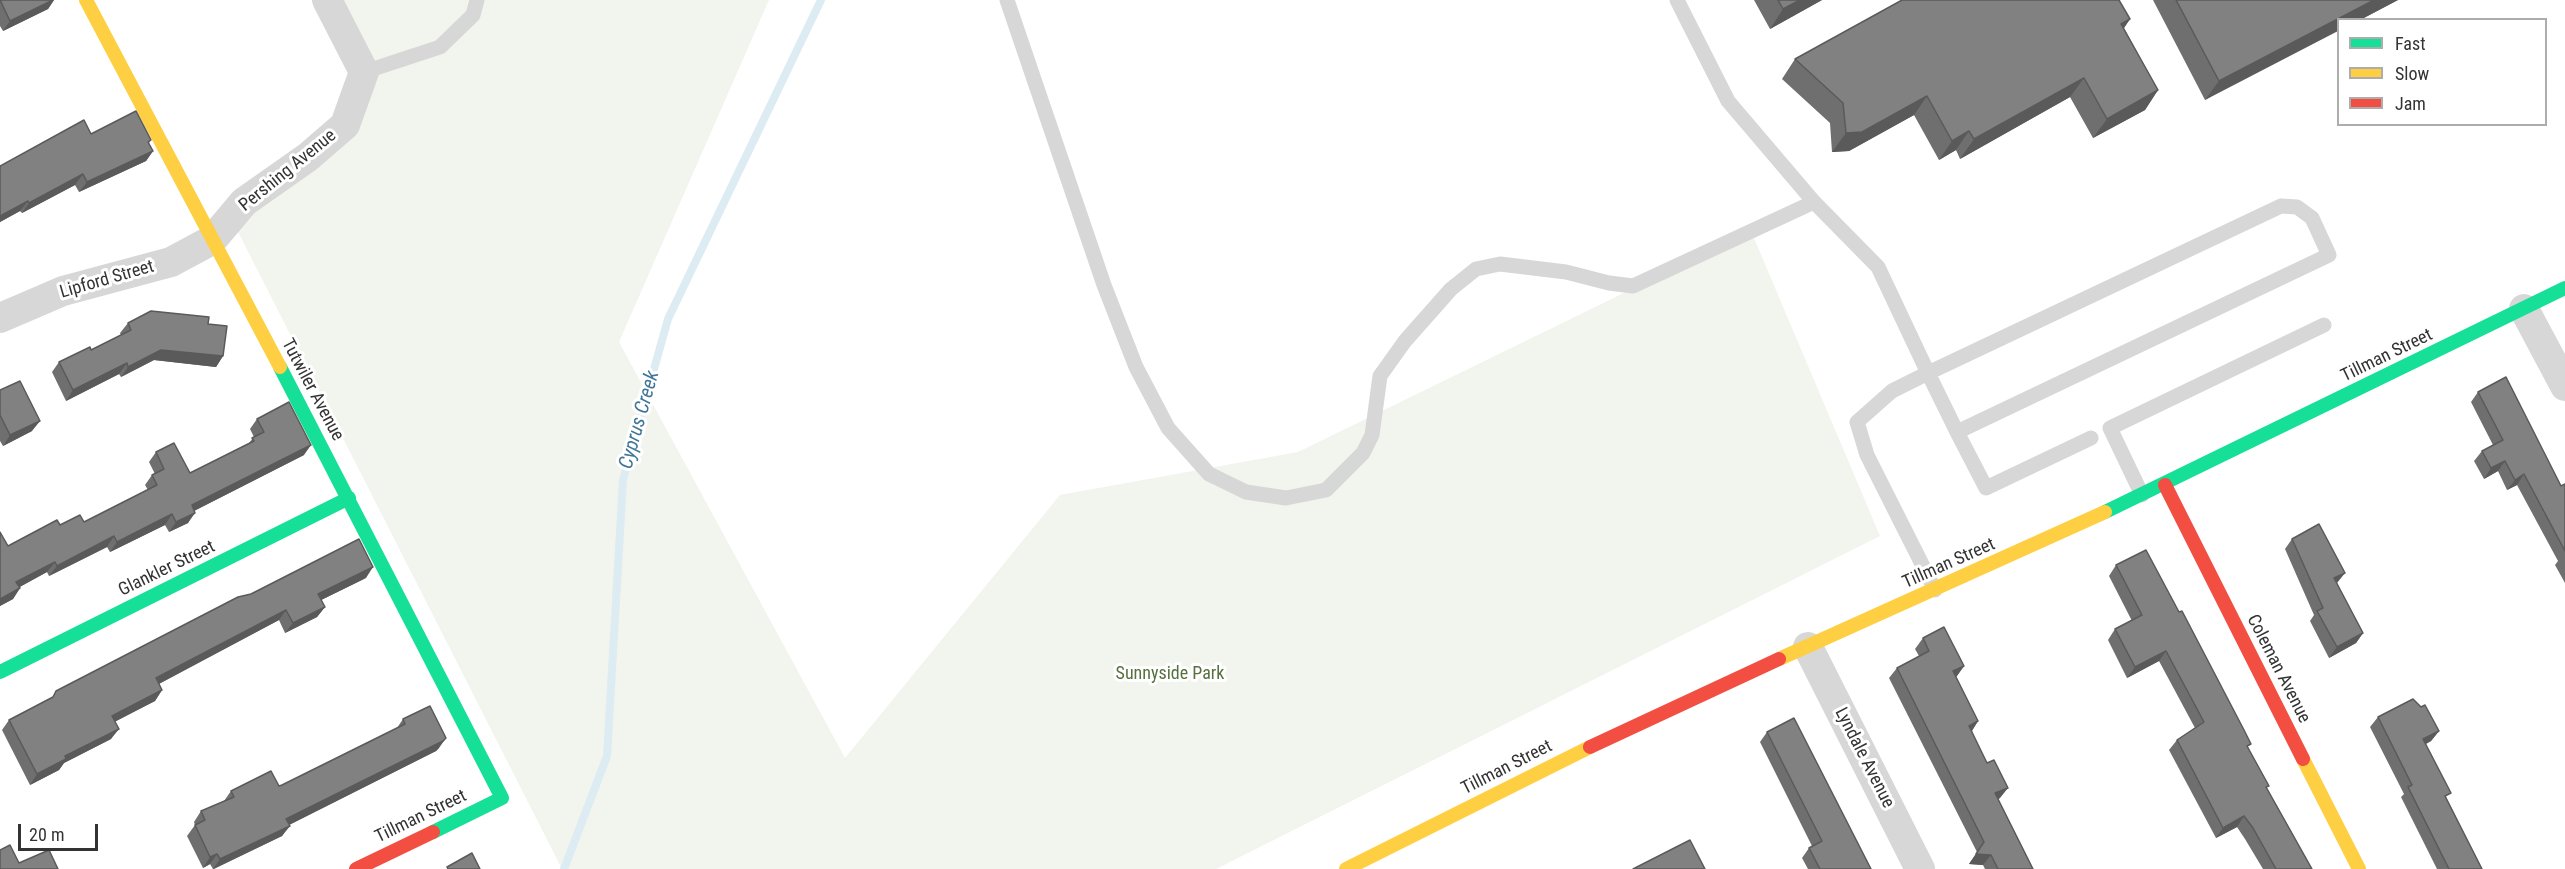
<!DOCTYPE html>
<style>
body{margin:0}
#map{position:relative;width:2565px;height:869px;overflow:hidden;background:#fff;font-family:"Roboto Condensed",sans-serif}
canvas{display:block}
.legend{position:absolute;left:2337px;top:18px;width:210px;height:108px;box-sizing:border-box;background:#fff;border:2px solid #adadad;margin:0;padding:8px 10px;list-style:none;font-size:18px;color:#333}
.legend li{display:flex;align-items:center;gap:12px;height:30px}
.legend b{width:30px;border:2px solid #adadad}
.scale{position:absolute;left:18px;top:824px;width:80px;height:27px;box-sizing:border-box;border:3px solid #333;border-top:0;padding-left:8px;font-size:18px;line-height:21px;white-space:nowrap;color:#333;-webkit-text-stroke:4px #fff;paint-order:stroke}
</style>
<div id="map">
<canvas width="2565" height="869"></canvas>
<ul class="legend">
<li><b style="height:8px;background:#16e098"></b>Fast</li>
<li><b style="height:8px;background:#ffcf43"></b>Slow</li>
<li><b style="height:8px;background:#f24e42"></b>Jam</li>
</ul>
<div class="scale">20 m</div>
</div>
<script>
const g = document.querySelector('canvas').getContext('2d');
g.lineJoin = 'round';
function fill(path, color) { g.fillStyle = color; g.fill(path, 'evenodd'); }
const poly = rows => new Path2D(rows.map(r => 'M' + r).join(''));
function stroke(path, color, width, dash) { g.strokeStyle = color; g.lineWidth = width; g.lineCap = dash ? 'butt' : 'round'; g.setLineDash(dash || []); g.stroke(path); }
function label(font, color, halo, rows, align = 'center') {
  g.font = font + ' "Roboto Condensed",sans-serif'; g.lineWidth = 6; g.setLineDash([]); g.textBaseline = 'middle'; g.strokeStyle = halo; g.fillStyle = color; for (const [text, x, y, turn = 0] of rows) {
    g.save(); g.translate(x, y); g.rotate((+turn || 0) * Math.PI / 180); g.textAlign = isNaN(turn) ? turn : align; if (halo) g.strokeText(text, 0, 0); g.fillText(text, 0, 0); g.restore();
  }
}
const green = poly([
 [327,0,769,0,619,342,845,758,1060,495,1298,452,1751,231,1880,536,1216,869,562,869,231,218,345,125,364,72]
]);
const stream = poly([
 [564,869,607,756,623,480,668,319,821,0]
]);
const lane = poly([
 [1007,0,1104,285,1136,367,1168,428,1209,474,1246,492,1286,498,1326,490,1363,453,1372,435,1380,376,1405,341,1451,289,1476,269,1500,264,1566,272,1609,283,1633,286,1814,202],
 [1677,0,1728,101,1814,202,1878,267,1928,373,1892,391,1857,422,1867,455,1935,590],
 [364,72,440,47,473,15,477,0],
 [1957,432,2329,255,2312,218,2297,207,2281,206,1928,373,1957,432,1986,488,2091,438],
 [2142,495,2110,428,2324,325]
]);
const street = poly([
 [2524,309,2565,386],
 [0,318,63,291,171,262,212,240,244,202,308,157,345,125,364,72,327,0],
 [1808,647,1920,869]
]);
const fast = poly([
 [280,367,502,798,433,832],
 [2105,512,2565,288],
 [0,672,349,498]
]);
const slow = poly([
 [86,0,280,367],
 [1779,659,2105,512],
 [2303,759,2359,869],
 [1346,869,1590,747]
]);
const jam = poly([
 [2165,485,2303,759],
 [1590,747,1779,659],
 [356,869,433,832]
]);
const wall = poly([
 [0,0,54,0,48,9,3,31,0,26],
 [1754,0,1822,0,1770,29],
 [2153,0,2398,0,2360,20,2338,20,2205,100],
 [2130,19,2124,28,2158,90,2145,110,2093,138,2070,97,1960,159,1956,150,1939,160,1914,115,1849,151,1832,152,1830,123,1782,79,1795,59],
 [91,134,151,140,149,143,153,151,146,161,79,192,75,185,22,213,20,211,0,222,0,166],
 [128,323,208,324,223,356,216,367,154,360,121,377,119,374,66,401,52,372,59,362,91,350,121,335,120,333],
 [0,390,32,431,3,446,0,441],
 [2478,392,2561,486,2565,484,2565,583,2555,565,2558,561,2517,485,2507,490,2498,471,2484,479,2474,461,2482,451,2493,445,2471,402],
 [257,419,304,455,194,511,188,523,169,532,165,525,110,552,107,547,49,576,47,572,19,587,20,588,13,599,0,606,0,532,8,546,60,525,84,522,148,490,145,485,152,475,155,474,149,462,156,452,190,473,249,443,254,437,250,429],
 [2292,539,2337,583,2363,633,2356,643,2329,658,2310,621,2314,615,2285,549],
 [2116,565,2248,747,2267,788,2312,869,2263,869,2245,839,2237,827,2216,838,2169,750,2177,740,2195,728,2159,661,2127,678,2108,640,2115,629,2132,621,2109,576],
 [366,578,321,600,325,607,317,617,285,633,279,620,159,684,162,690,155,701,115,721,111,739,64,763,59,770,30,785,2,730,9,720,52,698,56,691],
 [1923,638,1964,666,1956,677,1978,721,1972,731,2000,798,1998,799,2033,869,1985,869,1983,865,1969,864,1977,852,1889,678,1897,668,1919,656,1915,649],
 [2378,717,2439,731,2431,741,2426,744,2447,799,2482,869,2437,869,2401,797,2404,794,2370,727],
 [403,719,439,748,436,751,289,825,282,836,214,869,213,869,210,864,203,868,187,836,195,825,194,822,201,811,224,801,231,791,282,785,397,728],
 [1767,732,1871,869,1808,869,1802,858,1809,848,1812,846,1760,742]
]);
const shadedWall = poly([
 [53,0,54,0,48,9,3,31,10,21],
 [1800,0,1822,0,1770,29,1783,9],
 [2374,0,2398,0,2360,20,2338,20,2338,31,2205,100,2219,81],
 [2130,19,2117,38,2121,24],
 [2084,78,2070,97,1960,159,1974,139],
 [2158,90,2145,110,2093,138,2107,119],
 [1927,96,1914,115,1849,151,1832,152,1846,133],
 [1969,131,1956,150,1939,160,1952,141],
 [153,151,146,161,79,192,87,182],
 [83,174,75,185,22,213,29,203],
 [28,201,20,211,0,222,0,216],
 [161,350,223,356,216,367,154,360,121,377,128,367],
 [127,363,119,374,66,401,73,390],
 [40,421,32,431,3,446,10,435],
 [311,445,304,455,184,516,192,505],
 [2505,461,2498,471,2484,479,2491,468],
 [2524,474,2517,485,2507,490,2515,480],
 [195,513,188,523,169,532,176,522],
 [172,514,165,525,110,552,117,542],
 [114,536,107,547,49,576,57,566],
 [55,562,47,572,9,593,16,582],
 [373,567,366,578,311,605,318,594],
 [2345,573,2337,583,2334,578],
 [20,588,13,599,0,606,0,599],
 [325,607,317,617,285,633,293,623],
 [286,610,279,620,149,689,156,678],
 [2363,633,2356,643,2329,658,2337,647],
 [2166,651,2159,661,2127,678,2135,667],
 [1964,666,1957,676,1946,682,1953,671],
 [162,690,155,701,105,727,112,716],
 [1978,721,1971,732,1969,726],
 [119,729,111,739,64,763,59,770,30,785,37,774,65,756],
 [2439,731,2431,741,2416,749,2423,739],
 [446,738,439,748,436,751,279,830,286,819],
 [2008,788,2000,798,1988,804,1995,793],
 [2244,816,2237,827,2216,838,2223,828],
 [290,826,282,836,213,869,220,859],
 [217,854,210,864,203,868,210,857],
 [1976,854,1991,855,1983,865,1969,864]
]);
const building = poly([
 [0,0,53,0,10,21,0,0],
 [1778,0,1800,0,1783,9,1778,0],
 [1902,0,2119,0,2130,19,2121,24,2158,90,2107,119,2084,78,1974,139,1969,131,1952,141,1927,96,1862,132,1846,133,1843,103,1795,59,1902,0],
 [2176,0,2374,0,2219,81,2176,0],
 [136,111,151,140,148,142,153,151,87,182,83,174,29,203,28,201,0,216,0,166,84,120,91,134,136,111],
 [151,311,209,317,208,324,227,326,223,356,161,350,128,367,127,363,73,390,59,362,90,347,91,350,131,330,128,323,151,311],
 [2506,377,2561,486,2565,484,2565,551,2524,474,2515,480,2505,461,2491,468,2482,451,2503,440,2478,392,2506,377],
 [20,381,40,421,10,435,0,415,0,390,20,381],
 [289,402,311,445,192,505,195,513,176,522,172,514,117,542,114,536,57,566,55,562,16,582,20,588,0,599,0,532,8,546,57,520,60,525,80,515,84,522,157,485,152,475,164,469,156,452,174,443,190,473,254,441,252,438,264,432,257,419,289,402],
 [2319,524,2345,573,2334,578,2363,633,2337,647,2317,611,2323,608,2292,539,2319,524],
 [359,539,373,567,318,594,325,607,293,623,286,610,156,678,162,690,112,716,119,729,65,756,66,759,37,774,9,720,53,697,56,691,238,597,251,594,359,539],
 [2146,550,2179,612,2182,611,2244,730,2251,744,2247,746,2269,786,2266,787,2312,869,2276,869,2253,828,2244,816,2223,828,2177,740,2204,722,2166,651,2135,667,2115,629,2142,615,2116,565,2146,550],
 [1944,627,1964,666,1953,671,1978,721,1969,726,1987,763,1994,760,2008,788,1995,793,2033,869,1998,869,1991,855,1976,854,1984,842,1897,668,1929,651,1923,638,1944,627],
 [2413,699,2421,707,2425,705,2439,731,2423,739,2451,793,2445,796,2482,869,2449,869,2408,787,2412,785,2378,717,2413,699],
 [430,706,446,738,443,741,286,819,290,826,220,859,217,854,210,857,195,825,205,820,201,811,234,797,231,791,271,771,279,786,282,785,405,724,403,719,430,706],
 [1794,718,1871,869,1820,869,1809,848,1822,841,1767,732,1794,718],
 [1690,840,1705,869,1633,869,1690,840],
 [10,845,19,863,49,850,58,869,0,869,0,850,10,845],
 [472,853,480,869,448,869,447,867,472,853]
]);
const streetNames = [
 ["Pershing Avenue",288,171,-39],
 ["Lipford Street",107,280,-16],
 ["Tillman Street",2387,356,-26],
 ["Tutwiler Avenue",312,390,62],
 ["Tillman Street",1949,564,-24],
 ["Glankler Street",167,569,-26],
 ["Coleman Avenue",2278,669,63],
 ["Lyndale Avenue",1864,758,63],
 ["Tillman Street",1507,768,-27],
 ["Tillman Street",421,817,-26]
];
const parkNames = [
 ["Sunnyside Park",1170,674]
];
const waterNames = [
 ["Cyprus Creek",640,420,-74]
];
fill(green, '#f1f5ed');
stroke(stream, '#ddebf3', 8);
stroke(lane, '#d7d7d7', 15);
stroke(street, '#d7d7d7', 30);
stroke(fast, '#16e098', 14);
stroke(slow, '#ffcf43', 14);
stroke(jam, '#f24e42', 14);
fill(wall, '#6f6f6f');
fill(shadedWall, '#5a5a5a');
fill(building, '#818181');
stroke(building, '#5a5a5a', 1.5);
label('18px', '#333', '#fff', streetNames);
label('18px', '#56703f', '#fff', parkNames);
label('italic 20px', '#3f7597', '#fff', waterNames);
</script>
